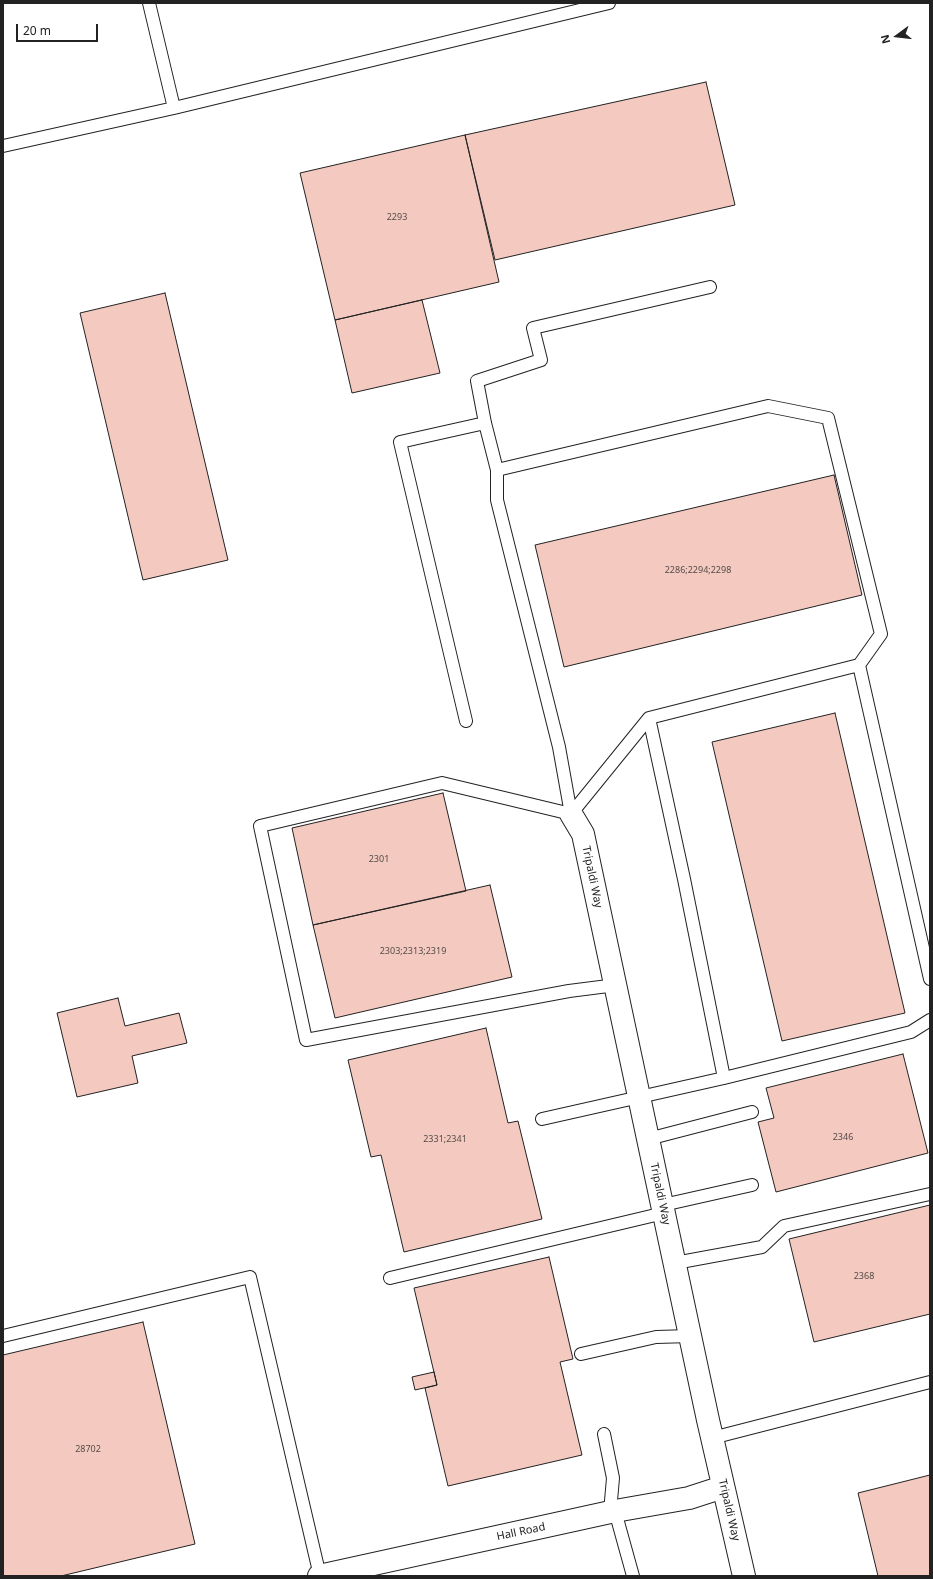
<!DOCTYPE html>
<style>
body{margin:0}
#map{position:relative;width:933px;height:1579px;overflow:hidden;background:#fff;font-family:"Noto Sans",sans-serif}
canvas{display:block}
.frame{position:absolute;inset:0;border:4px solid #222;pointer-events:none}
.north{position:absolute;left:877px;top:16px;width:40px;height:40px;-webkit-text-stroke:3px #fff;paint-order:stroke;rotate:255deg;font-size:11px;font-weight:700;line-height:16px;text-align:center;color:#222}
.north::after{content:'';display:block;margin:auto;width:14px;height:18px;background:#222;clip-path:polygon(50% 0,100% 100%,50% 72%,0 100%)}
.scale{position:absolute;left:16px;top:24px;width:82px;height:18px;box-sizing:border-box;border:2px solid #222;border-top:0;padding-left:5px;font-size:12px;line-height:14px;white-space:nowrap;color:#222;-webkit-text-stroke:3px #fff;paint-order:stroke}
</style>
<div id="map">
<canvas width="933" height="1579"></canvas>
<div class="frame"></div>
<div class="north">N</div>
<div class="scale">20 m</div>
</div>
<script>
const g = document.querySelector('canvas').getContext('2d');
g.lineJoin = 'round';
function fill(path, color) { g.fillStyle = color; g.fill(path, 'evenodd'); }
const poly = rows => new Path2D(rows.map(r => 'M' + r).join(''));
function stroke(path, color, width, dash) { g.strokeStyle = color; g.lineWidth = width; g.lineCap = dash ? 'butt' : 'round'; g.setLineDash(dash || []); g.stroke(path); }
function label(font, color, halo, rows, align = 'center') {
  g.font = font + ' "Noto Sans",sans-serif'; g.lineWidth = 3; g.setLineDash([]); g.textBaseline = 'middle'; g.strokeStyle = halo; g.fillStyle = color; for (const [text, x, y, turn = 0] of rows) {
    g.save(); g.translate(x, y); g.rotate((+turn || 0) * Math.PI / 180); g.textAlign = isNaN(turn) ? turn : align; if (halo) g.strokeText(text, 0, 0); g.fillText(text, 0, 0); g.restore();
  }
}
const building = poly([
 [706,82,735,205,495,260,465,135,706,82],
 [465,135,499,282,335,320,300,173,465,135],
 [165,293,228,560,143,580,80,313,165,293],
 [422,300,440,373,352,393,335,320,422,300],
 [834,475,862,595,564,667,535,545,834,475],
 [835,713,905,1013,782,1041,712,742,835,713],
 [443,793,466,891,313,925,292,828,443,793],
 [490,885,512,977,335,1018,313,925,490,885],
 [118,998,125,1026,179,1013,187,1043,132,1056,138,1083,77,1097,57,1013,118,998],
 [486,1028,508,1123,518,1121,542,1219,404,1252,381,1155,371,1157,348,1060,486,1028],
 [903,1054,928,1153,776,1192,758,1122,774,1118,766,1088,903,1054],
 [930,1205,930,1314,814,1342,789,1239,930,1205],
 [549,1257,573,1359,560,1362,582,1455,448,1486,425,1388,437,1385,414,1288,549,1257],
 [143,1322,195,1544,61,1576,3,1576,3,1355,143,1322],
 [434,1372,437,1385,415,1390,412,1377,434,1372],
 [930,1475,930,1576,878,1576,858,1493,930,1475]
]);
const service = poly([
 [174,108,609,3],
 [3,146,174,108,149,3],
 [497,470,497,500,559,747,571,814],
 [859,665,930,979],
 [466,721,400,442,485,423],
 [571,814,442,783,260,826,306,1040,569,991,616,985],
 [571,814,649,718],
 [724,1078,911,1032,930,1020],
 [542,1119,724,1078,684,879,649,718,859,665,881,634,828,418,768,406,497,470,485,423,477,381,541,360,533,328,710,287],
 [648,1139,752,1112],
 [663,1205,752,1185],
 [675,1263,762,1247,784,1226,930,1194],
 [390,1278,664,1213],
 [3,1336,250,1277,320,1576],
 [581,1354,656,1337,691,1336],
 [604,1434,613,1478,610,1512],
 [712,1438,930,1382],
 [615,1511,633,1576]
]);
const minor = poly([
 [571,814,583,834,708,1420,744,1576],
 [319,1576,615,1511,689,1498,723,1487]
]);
const numberNames = [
 ["2293",397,217],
 ["2286;2294;2298",698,570],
 ["2301",379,859],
 ["2303;2313;2319",413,951],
 ["2346",843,1137],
 ["2331;2341",445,1139],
 ["2368",864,1276],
 ["28702",88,1449]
];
const streetNames = [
 ["Tripaldi Way",592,877,78],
 ["Tripaldi Way",660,1194,78],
 ["Tripaldi Way",729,1510,77],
 ["Hall Road",521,1532,-12]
];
fill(building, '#f3c9c0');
stroke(building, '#222', 1);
stroke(service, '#222', 14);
stroke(minor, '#222', 24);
stroke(service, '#fff', 12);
stroke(minor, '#fff', 22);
label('9px', '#564c4a', null, numberNames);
label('11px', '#222', '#fff', streetNames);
</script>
